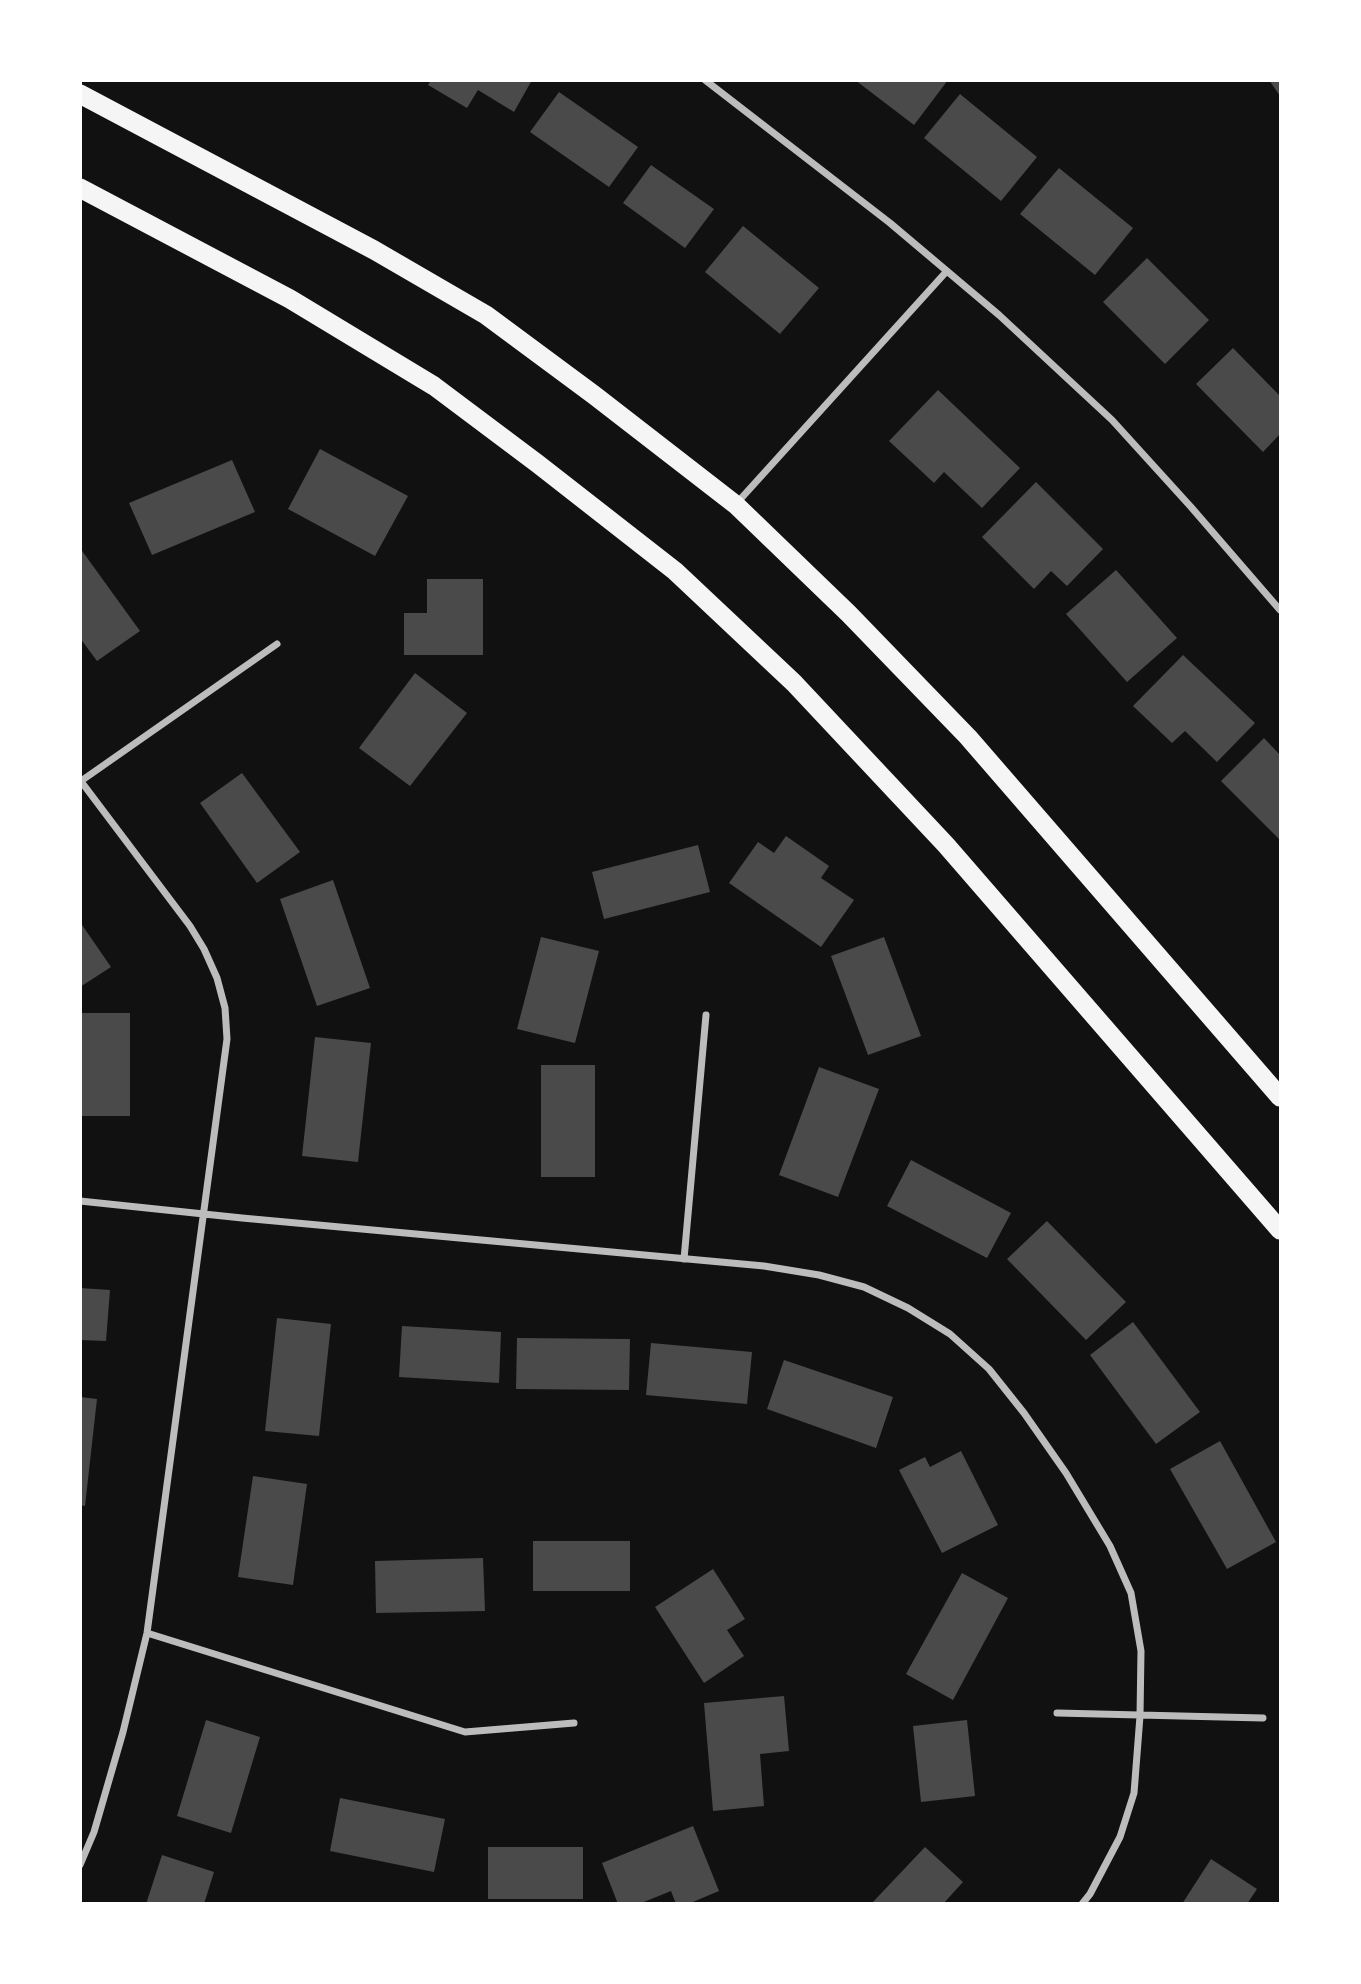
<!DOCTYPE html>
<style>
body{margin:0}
#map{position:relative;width:1361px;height:1984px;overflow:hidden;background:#111;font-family:"DM Sans",sans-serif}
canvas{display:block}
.frame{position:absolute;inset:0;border:82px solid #fff;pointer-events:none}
</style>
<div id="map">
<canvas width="1361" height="1984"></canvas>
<div class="frame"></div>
</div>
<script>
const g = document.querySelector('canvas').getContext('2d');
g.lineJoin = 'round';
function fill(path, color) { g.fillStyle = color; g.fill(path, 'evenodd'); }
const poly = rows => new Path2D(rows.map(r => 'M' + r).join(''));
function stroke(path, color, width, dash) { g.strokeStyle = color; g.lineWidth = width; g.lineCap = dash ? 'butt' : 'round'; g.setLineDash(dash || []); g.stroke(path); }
const building = poly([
 [431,80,532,80,514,112,478,90,467,108,428,85],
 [855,80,948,80,914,125],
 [1269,80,1280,80,1280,96],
 [559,92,638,147,609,187,530,132],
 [960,94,1037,157,1001,201,924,138],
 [651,165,714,209,685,248,623,203],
 [1059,168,1133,228,1095,275,1020,214],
 [743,226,819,288,780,334,705,272],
 [1147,258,1209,320,1165,364,1103,302],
 [1233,348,1280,396,1280,434,1263,452,1196,384],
 [938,390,1020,468,982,508,944,472,934,483,889,441],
 [320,449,408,496,375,556,288,509],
 [232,460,255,512,152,555,129,503],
 [1036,482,1103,549,1067,586,1051,571,1034,589,982,537],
 [80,548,140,631,97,661,80,638],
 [1116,570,1177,638,1127,682,1066,614],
 [427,579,483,579,483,655,404,655,404,613,427,613],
 [1183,655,1255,723,1217,762,1185,731,1172,743,1133,706],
 [415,673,467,713,410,786,359,748],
 [1264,738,1280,755,1280,840,1221,781],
 [242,773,300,852,257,883,200,803],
 [786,836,829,866,821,878,854,900,821,947,729,883,758,842,774,853],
 [698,845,710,892,604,919,592,872],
 [333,880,370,988,317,1006,280,899],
 [80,922,111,967,80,987],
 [541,937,599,951,575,1043,517,1029],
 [884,937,921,1036,868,1055,831,956],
 [80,1013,130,1013,130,1116,80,1116],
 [315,1037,371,1043,358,1162,302,1156],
 [541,1065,595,1065,595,1177,541,1177],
 [819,1067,879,1089,838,1197,779,1175],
 [911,1160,1011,1213,987,1258,887,1206],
 [1047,1221,1126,1302,1086,1340,1007,1259],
 [80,1288,110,1290,106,1341,80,1340],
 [277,1318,331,1324,319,1436,265,1431],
 [1133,1322,1200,1412,1156,1444,1090,1355],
 [402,1326,501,1332,499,1383,399,1377],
 [517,1338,630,1339,629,1390,516,1389],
 [651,1343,752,1352,747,1404,646,1395],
 [784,1360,893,1397,876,1448,767,1409],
 [80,1397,97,1399,85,1506,80,1505],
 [1220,1441,1276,1542,1227,1569,1170,1469],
 [961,1451,998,1525,942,1553,899,1470,925,1457,930,1467],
 [253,1476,307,1484,293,1585,238,1577],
 [533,1541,630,1541,630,1591,533,1591],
 [483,1558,485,1611,376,1613,375,1561],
 [713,1569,745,1619,727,1630,744,1656,704,1683,655,1607],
 [962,1573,1008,1598,953,1700,906,1674],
 [784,1696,789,1751,760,1754,764,1806,713,1811,704,1703],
 [206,1720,260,1737,231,1833,177,1816],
 [967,1720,975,1796,921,1802,913,1726],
 [340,1798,445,1819,434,1872,330,1851],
 [693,1826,719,1891,688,1904,676,1904,671,1891,639,1904,618,1904,602,1863],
 [488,1847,583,1847,583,1899,488,1899],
 [925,1847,963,1882,943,1904,871,1904],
 [162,1855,214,1872,204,1904,146,1904],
 [1211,1859,1257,1889,1247,1904,1182,1904]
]);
const minor = poly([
 [705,80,890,223,999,315,1112,420,1191,507,1280,610],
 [736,504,946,272],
 [80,780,190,926,204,949,217,978,225,1008,227,1039,147,1633,123,1732,94,1832,80,1865],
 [81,781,277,644],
 [80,1201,242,1218,764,1266,819,1275,864,1287,908,1308,950,1334,989,1369,1024,1413,1066,1473,1110,1546,1131,1593,1141,1651,1140,1716,1134,1793,1120,1837,1090,1894,1082,1904],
 [684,1259,706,1015],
 [147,1633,465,1732,574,1723],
 [1057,1713,1263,1718]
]);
const trunk = poly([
 [80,94,374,250,486,315,594,395,736,505,849,614,968,737,1280,1097],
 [80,188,290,299,434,386,538,464,675,571,794,683,946,845,1280,1230]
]);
fill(building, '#4a4a4a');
stroke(minor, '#bcbcbc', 7);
stroke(trunk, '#f5f5f5', 19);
</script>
